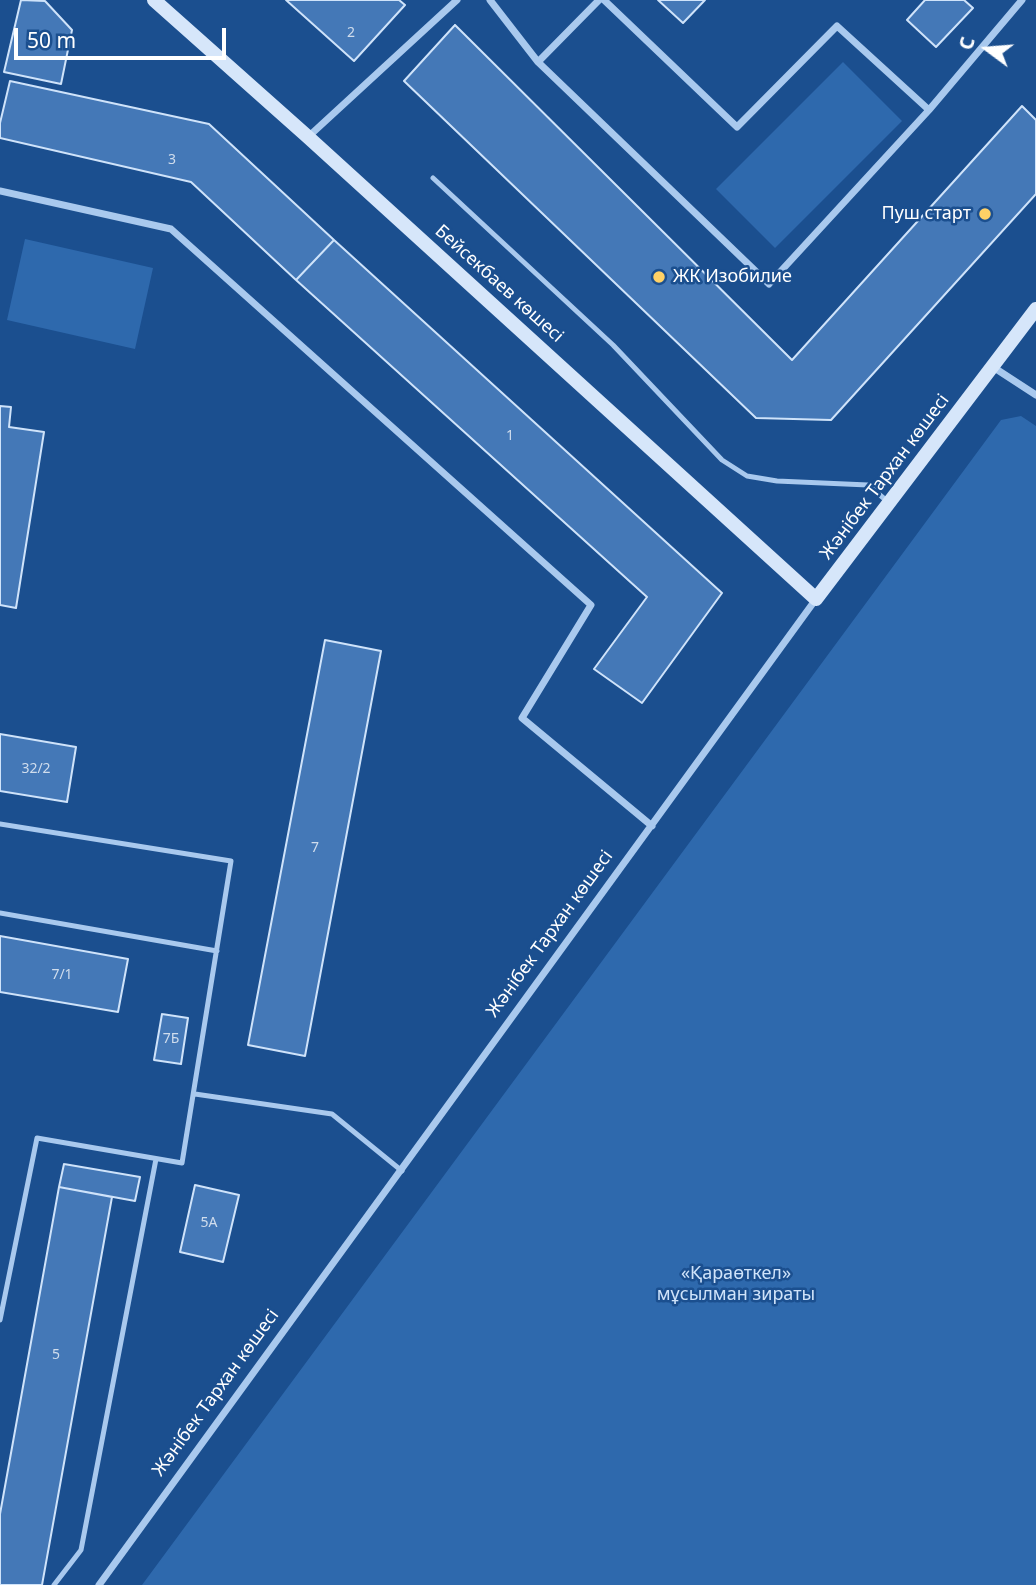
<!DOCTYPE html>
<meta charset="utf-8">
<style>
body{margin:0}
#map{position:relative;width:1036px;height:1585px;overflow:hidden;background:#1b4f8f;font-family:"Noto Sans",sans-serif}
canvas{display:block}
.north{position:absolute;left:952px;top:14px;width:70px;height:70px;-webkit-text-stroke:5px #1b4f8f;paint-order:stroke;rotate:286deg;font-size:19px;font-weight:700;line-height:28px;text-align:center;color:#fff}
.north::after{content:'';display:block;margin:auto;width:24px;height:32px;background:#fff;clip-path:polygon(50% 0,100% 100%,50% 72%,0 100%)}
.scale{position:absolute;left:14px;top:28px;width:212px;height:32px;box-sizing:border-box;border:4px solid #fff;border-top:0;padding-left:9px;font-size:21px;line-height:24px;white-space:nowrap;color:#fff;-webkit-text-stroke:5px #1b4f8f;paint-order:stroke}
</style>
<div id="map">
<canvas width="1036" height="1585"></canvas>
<div class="north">С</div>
<div class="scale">50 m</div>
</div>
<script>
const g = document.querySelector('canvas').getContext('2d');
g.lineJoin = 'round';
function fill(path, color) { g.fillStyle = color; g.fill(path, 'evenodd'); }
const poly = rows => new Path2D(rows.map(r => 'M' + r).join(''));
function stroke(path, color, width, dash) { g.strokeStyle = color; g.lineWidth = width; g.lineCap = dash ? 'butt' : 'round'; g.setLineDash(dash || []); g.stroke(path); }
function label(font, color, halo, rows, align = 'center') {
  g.font = font + ' "Noto Sans",sans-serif'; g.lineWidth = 5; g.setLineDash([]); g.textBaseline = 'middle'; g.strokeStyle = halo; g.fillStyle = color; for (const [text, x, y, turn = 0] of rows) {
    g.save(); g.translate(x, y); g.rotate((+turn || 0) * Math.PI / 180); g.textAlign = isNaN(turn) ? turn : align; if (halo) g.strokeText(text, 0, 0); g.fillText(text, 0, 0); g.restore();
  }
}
const green = poly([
 [843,62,902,121,775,248,716,189],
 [25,239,153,268,135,349,7,320],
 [1021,416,1036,426,1036,1585,142,1585,1001,420]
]);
const building = poly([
 [21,0,45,1,72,30,61,84,4,72,21,0],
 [286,0,399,0,405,5,354,61,286,0],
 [658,0,705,0,683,23,658,0],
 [925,0,964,0,973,8,936,47,907,20,925,0],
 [455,25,792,360,1022,106,1036,120,1036,194,831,420,756,418,404,81,455,25],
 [10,81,209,124,334,240,296,280,191,182,0,138,0,123,10,81],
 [334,240,722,593,642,703,594,669,647,597,296,280,334,240],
 [0,406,11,407,9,427,44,432,16,608,0,605,0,406],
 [325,640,381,651,305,1056,248,1045,325,640],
 [0,734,76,747,67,802,0,791,0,734],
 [0,936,128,959,118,1012,0,992,0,936],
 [162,1014,188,1018,181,1064,154,1060,162,1014],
 [64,1164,140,1177,135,1201,59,1187,64,1164],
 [195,1185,239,1195,223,1262,180,1252,195,1185],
 [59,1187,112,1197,42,1585,0,1585,0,1514,59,1187]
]);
const lane = poly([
 [433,178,613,345,722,460,747,476,777,481,868,485,887,501],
 [0,824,231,861,182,1163,37,1138,0,1320],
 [0,913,217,951],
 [195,1094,332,1114,402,1171],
 [54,1585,81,1550,156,1159]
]);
const street = poly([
 [490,0,538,62,769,284,929,110,1022,0],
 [604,0,737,127,837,26,929,110],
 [538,62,599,0],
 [308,137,457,0],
 [0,191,171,229,591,605,522,718,652,826],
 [993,367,1036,395],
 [99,1585,816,599]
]);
const secondary = poly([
 [154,0,308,137,816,599,1036,309]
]);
const markers = [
 [985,214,7,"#ffd166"],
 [659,277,7,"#ffd166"]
];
const numberNames = [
 ["2",351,33],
 ["3",172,160],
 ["1",510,436],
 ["32/2",36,769],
 ["7",315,848],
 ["7/1",62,975],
 ["7Б",171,1039],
 ["5А",209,1223],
 ["5",56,1355]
];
const poiNames = [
 ["Пуш старт",971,214],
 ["ЖК Изобилие",673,277,"left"]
];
const streetNames = [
 ["Бейсекбаев көшесі",499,284,42],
 ["Жәнібек Тархан көшесі",885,477,-53],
 ["Жәнібек Тархан көшесі",550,934,-54],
 ["Жәнібек Тархан көшесі",216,1393,-54]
];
const parkNames = [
 ["«Қараөткел»",736,1274],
 ["мұсылман зираты",736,1295]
];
fill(green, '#2e69ad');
fill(building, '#4478b7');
stroke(building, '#cfe3fa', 2);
stroke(lane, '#a9c9ee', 5);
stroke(street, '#a9c9ee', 7);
stroke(secondary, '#d6e6fa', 14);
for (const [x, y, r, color] of markers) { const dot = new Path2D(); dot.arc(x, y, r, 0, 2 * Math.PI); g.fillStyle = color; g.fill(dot); stroke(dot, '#1b4f8f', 2.5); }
label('14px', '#d0dded', null, numberNames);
label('18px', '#fff', '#1b4f8f', poiNames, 'right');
label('18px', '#fff', '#1b4f8f', streetNames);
label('18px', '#cfe3fa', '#1b4f8f', parkNames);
</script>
